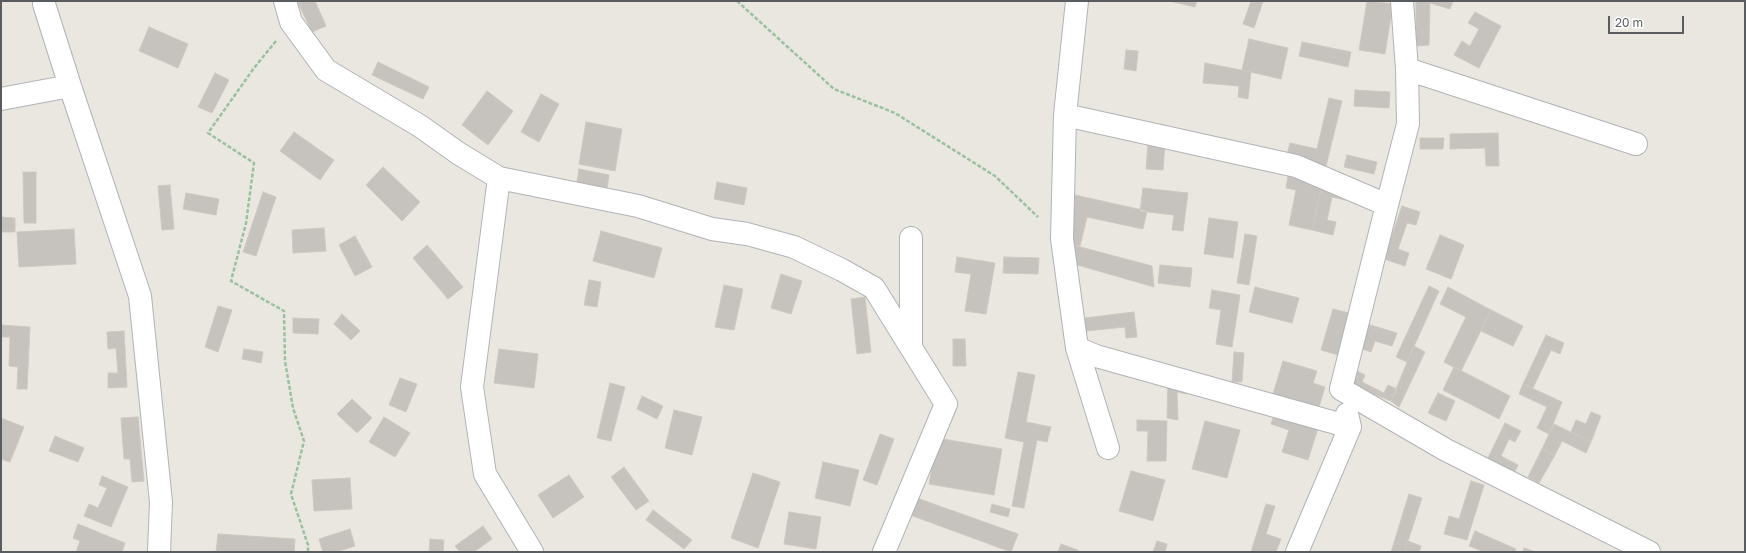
<!DOCTYPE html>
<style>
body{margin:0}
#map{position:relative;width:1746px;height:553px;overflow:hidden;background:#eae7e0;font-family:"Golos Text",sans-serif}
canvas{display:block}
.frame{position:absolute;inset:0;border:2px solid #595d60;pointer-events:none}
.scale{position:absolute;left:1608px;top:16px;width:76px;height:18px;box-sizing:border-box;border:2px solid #595d60;border-top:0;padding-left:5px;font-size:12px;line-height:14px;white-space:nowrap;color:#595d60;-webkit-text-stroke:3px #fff;paint-order:stroke}
</style>
<div id="map">
<canvas width="1746" height="553"></canvas>
<div class="frame"></div>
<div class="scale">20 m</div>
</div>
<script>
const g = document.querySelector('canvas').getContext('2d');
g.lineJoin = 'round';
function fill(path, color) { g.fillStyle = color; g.fill(path, 'evenodd'); }
const poly = rows => new Path2D(rows.map(r => 'M' + r).join(''));
function stroke(path, color, width, dash) { g.strokeStyle = color; g.lineWidth = width; g.lineCap = dash ? 'butt' : 'round'; g.setLineDash(dash || []); g.stroke(path); }
const building = poly([
 [302,1,315,1,326,26,312,32,298,3,302,1],
 [1169,1,1197,1,1195,7,1169,1],
 [1251,1,1263,1,1254,28,1243,24,1251,1],
 [1367,1,1393,4,1385,54,1359,50,1367,1],
 [1416,1,1453,1,1450,9,1430,3,1429,45,1416,46,1416,1],
 [1475,12,1501,26,1479,68,1454,55,1462,41,1470,46,1479,29,1468,23,1475,12],
 [149,27,188,44,178,68,139,51,149,27],
 [1249,39,1288,48,1281,79,1242,70,1249,39],
 [1302,42,1351,52,1348,67,1299,56,1302,42],
 [1126,50,1138,51,1136,71,1124,69,1126,50],
 [378,62,429,87,423,99,372,75,378,62],
 [1205,63,1251,72,1248,99,1238,97,1239,86,1203,83,1205,63],
 [215,73,229,80,212,113,198,107,215,73],
 [1355,90,1390,92,1389,108,1354,106,1355,90],
 [487,91,513,111,488,145,462,125,487,91],
 [541,94,559,104,539,142,521,132,541,94],
 [1329,98,1342,101,1326,166,1287,156,1290,143,1317,149,1329,98],
 [586,122,622,129,615,171,579,164,586,122],
 [294,132,334,160,320,180,280,151,294,132],
 [1498,133,1499,166,1486,166,1485,148,1450,149,1450,134,1498,133],
 [1420,138,1444,138,1443,149,1420,149,1420,138],
 [1148,144,1165,145,1163,170,1146,169,1148,144],
 [1347,155,1377,162,1374,174,1344,167,1347,155],
 [383,167,420,202,402,221,366,185,383,167],
 [579,169,609,175,607,188,577,182,579,169],
 [23,172,36,172,36,223,24,223,23,172],
 [1288,176,1322,184,1312,230,1289,225,1296,190,1286,188,1288,176],
 [717,182,747,188,744,205,714,199,717,182],
 [1322,184,1347,190,1345,200,1332,197,1327,220,1336,222,1333,235,1312,230,1322,184],
 [170,185,174,229,162,230,158,186,170,185],
 [1143,188,1188,193,1183,231,1172,230,1174,215,1140,211,1143,188],
 [263,192,276,197,256,256,243,252,263,192],
 [186,193,219,199,216,215,183,209,186,193],
 [1075,195,1147,211,1143,229,1087,217,1080,246,1069,244,1075,195],
 [1402,206,1420,212,1416,225,1407,223,1398,249,1409,253,1405,266,1384,259,1402,206],
 [1,217,15,218,15,232,1,232,1,217],
 [1209,218,1238,222,1233,258,1204,254,1209,218],
 [324,228,326,251,293,253,292,230,324,228],
 [74,229,76,264,19,267,17,232,74,229],
 [601,231,662,248,654,278,593,261,601,231],
 [1245,234,1257,236,1249,285,1237,283,1245,234],
 [1440,235,1464,245,1451,279,1426,269,1440,235],
 [355,236,372,267,355,276,339,245,355,236],
 [1069,244,1152,266,1154,287,1067,262,1069,244],
 [427,245,463,287,448,299,413,258,427,245],
 [957,257,995,263,986,314,965,311,971,274,955,272,957,257],
 [1004,257,1039,258,1038,274,1003,273,1004,257],
 [1160,265,1192,268,1190,287,1158,283,1160,265],
 [781,274,802,281,791,314,771,308,781,274],
 [589,280,601,282,597,307,584,305,589,280],
 [724,285,743,289,734,330,715,327,724,285],
 [1429,286,1439,291,1407,362,1396,357,1429,286],
 [1255,287,1299,298,1292,323,1249,312,1255,287],
 [1448,287,1491,310,1461,371,1444,362,1466,317,1440,304,1448,287],
 [1212,290,1240,295,1232,347,1216,344,1221,310,1209,308,1212,290],
 [865,297,871,352,857,354,851,299,865,297],
 [218,306,232,310,218,352,205,347,218,306],
 [1333,309,1349,313,1338,355,1321,350,1333,309],
 [1491,310,1523,326,1513,346,1481,331,1491,310],
 [1134,312,1137,337,1126,338,1125,327,1086,331,1085,318,1134,312],
 [342,314,360,331,351,340,334,324,342,314],
 [293,318,319,319,318,334,293,333,293,318],
 [1367,324,1397,333,1392,346,1375,341,1371,352,1359,348,1367,324],
 [1,325,30,327,27,389,17,389,18,367,9,366,10,337,1,337,1,325],
 [124,331,127,387,108,388,108,373,118,373,116,348,108,349,107,332,124,331],
 [1546,335,1564,343,1560,354,1551,350,1533,388,1523,384,1546,335],
 [953,339,965,339,966,366,953,366,953,339],
 [1414,346,1425,352,1399,407,1391,401,1414,346],
 [244,349,263,352,261,363,242,359,244,349],
 [499,349,538,354,534,388,494,383,499,349],
 [1234,352,1244,353,1242,382,1232,382,1234,352],
 [1283,361,1317,371,1313,383,1325,387,1319,407,1273,394,1283,361],
 [1454,367,1510,396,1499,419,1443,390,1454,367],
 [1357,371,1365,375,1362,382,1384,393,1388,385,1397,389,1391,401,1351,385,1357,371],
 [1018,372,1035,375,1026,422,1051,427,1047,442,1037,440,1024,508,1012,506,1024,442,1005,438,1018,372],
 [400,378,417,384,406,412,389,405,400,378],
 [1168,381,1188,386,1187,394,1177,392,1178,420,1167,418,1168,381],
 [610,383,625,387,611,441,597,438,610,383],
 [1523,384,1562,402,1549,434,1537,428,1547,407,1519,394,1523,384],
 [1438,393,1455,401,1446,421,1428,413,1438,393],
 [642,396,663,406,657,419,637,409,642,396],
 [352,399,372,418,357,433,337,414,352,399],
 [674,410,702,417,692,455,665,448,674,410],
 [1275,411,1319,425,1308,460,1282,452,1289,430,1271,424,1275,411],
 [1591,412,1601,416,1591,442,1571,432,1576,420,1586,424,1591,412],
 [138,417,144,481,132,482,130,459,124,459,121,418,138,417],
 [384,417,410,433,395,457,369,442,384,417],
 [1,418,24,427,10,462,1,459,1,418],
 [1137,420,1167,421,1166,461,1147,461,1148,431,1137,431,1137,420],
 [1205,421,1240,430,1227,478,1192,469,1205,421],
 [1505,423,1521,431,1515,442,1509,439,1501,456,1518,465,1514,474,1487,460,1505,423],
 [1554,424,1591,442,1586,453,1562,441,1555,455,1542,449,1554,424],
 [880,434,894,439,877,485,863,480,880,434],
 [55,436,84,448,78,462,49,451,55,436],
 [937,438,1002,449,994,495,929,484,937,438],
 [1542,449,1555,455,1539,483,1528,477,1542,449],
 [823,462,859,470,850,506,815,498,823,462],
 [624,467,649,501,636,510,611,477,624,467],
 [1131,471,1165,480,1153,521,1119,511,1131,471],
 [753,473,780,482,758,548,731,538,753,473],
 [569,475,584,497,553,518,538,495,569,475],
 [102,476,128,487,111,527,84,516,89,504,98,508,107,488,99,485,102,476],
 [350,478,352,509,314,511,312,480,350,478],
 [1471,481,1484,485,1467,540,1444,534,1449,516,1459,519,1471,481],
 [897,491,1018,534,1011,552,891,508,897,491],
 [1409,494,1422,498,1408,541,1404,552,1391,552,1409,494],
 [992,504,1010,509,1008,517,990,512,992,504],
 [1266,504,1275,506,1266,534,1281,539,1276,552,1251,552,1266,504],
 [653,510,692,540,684,549,646,520,653,510],
 [789,512,821,517,816,549,784,544,789,512],
 [78,524,125,543,122,552,76,552,80,541,73,538,78,524],
 [483,526,492,539,474,552,460,552,455,546,483,526],
 [350,529,355,546,336,552,323,552,319,539,350,529],
 [1475,531,1516,549,1515,552,1484,552,1469,546,1475,531],
 [218,534,295,539,294,552,216,552,218,534],
 [430,539,444,540,443,552,429,552,430,539],
 [1157,541,1167,544,1165,552,1153,552,1157,541],
 [1408,541,1421,546,1419,552,1404,552,1408,541],
 [1061,544,1078,550,1077,552,1058,552,1061,544],
 [1524,548,1536,552,1523,552,1524,548]
]);
const path = poly([
 [737,1,834,89,895,113,995,176,1038,217],
 [276,41,254,68,208,133,254,163,246,223,231,281,284,311,285,361,293,408,304,441,291,494,308,545,308,552]
]);
const minor = poly([
 [44,1,44,4,70,86,140,296,161,502,159,552],
 [285,1,291,22,326,70,420,126,458,153,499,178,638,206,712,229,747,234,794,247,842,270,874,288,946,404,884,552],
 [1077,1,1065,115,1062,239,1077,348,1108,448],
 [1407,69,1636,144],
 [1,99,70,86],
 [1065,115,1296,166,1387,205,1341,389,1446,450,1649,552],
 [499,178,472,387,485,474,532,552],
 [1387,205,1408,124,1407,69,1402,1],
 [911,347,911,238],
 [1077,348,1096,356,1350,427],
 [1297,552,1350,427,1347,414]
]);
fill(building, '#c6c2bd');
stroke(building, '#cec8bf', 1);
stroke(minor, '#b1b3b7', 24);
stroke(path, '#99c1a0', 2.5, [4, 2]);
stroke(minor, '#fff', 22);
</script>
